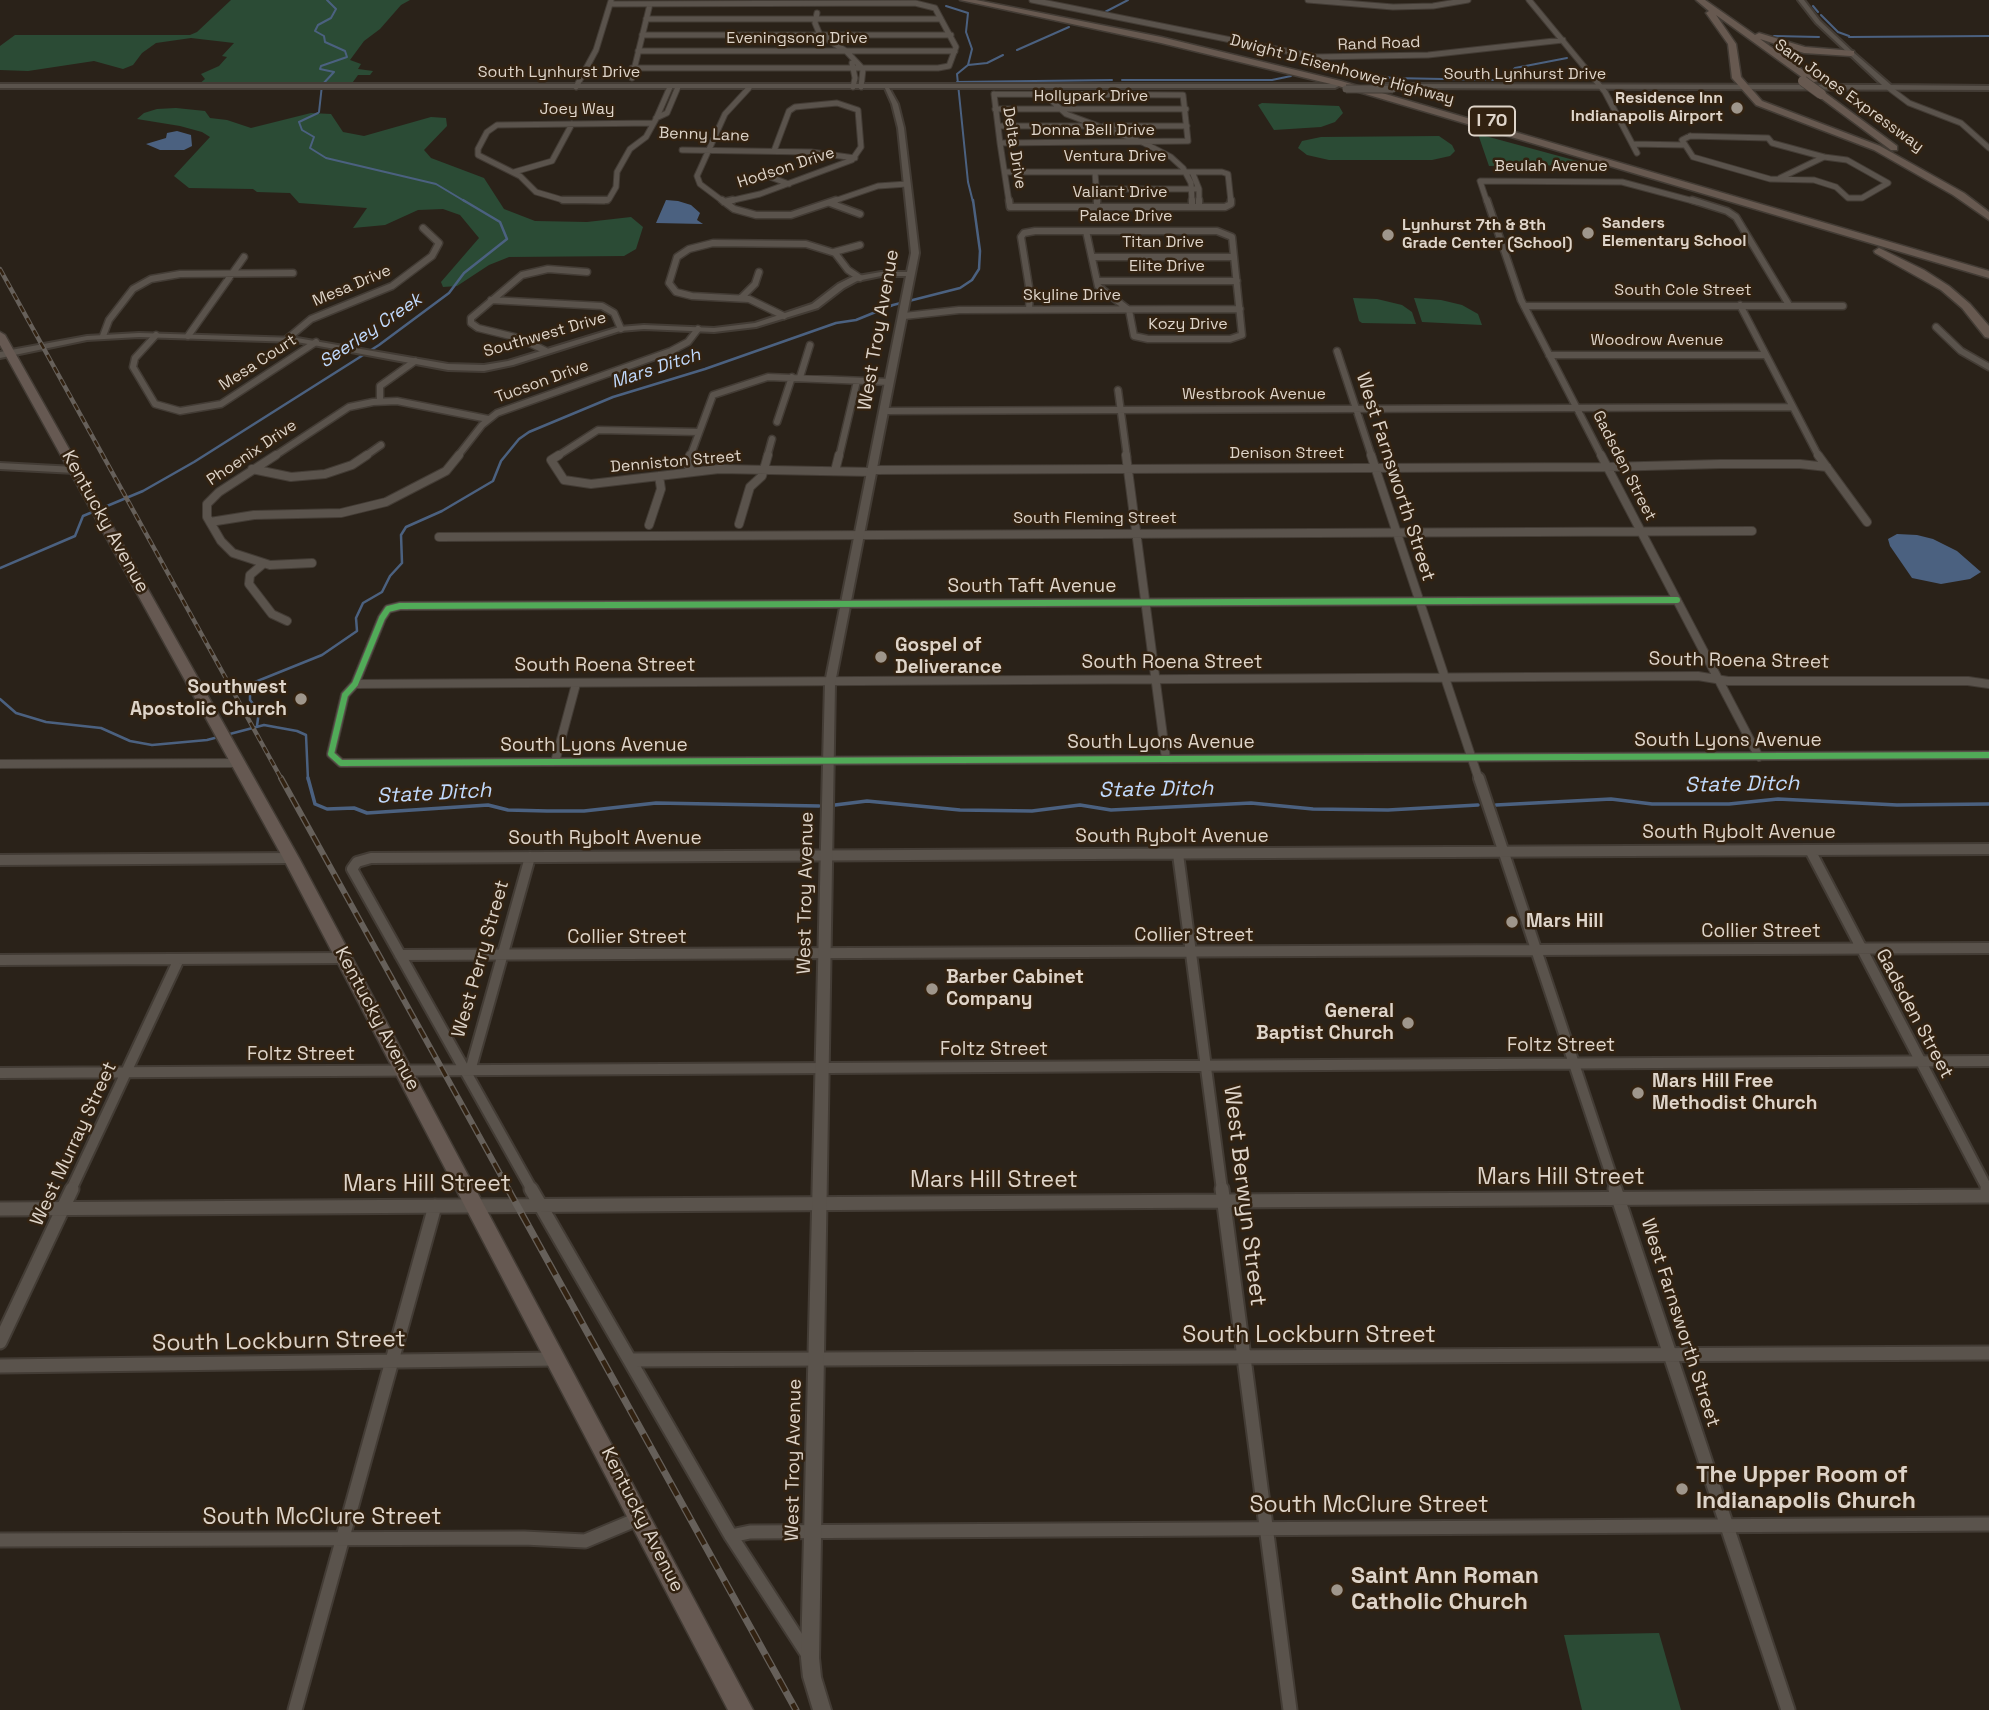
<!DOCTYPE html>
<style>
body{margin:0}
canvas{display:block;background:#2a2219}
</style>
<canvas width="1989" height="1710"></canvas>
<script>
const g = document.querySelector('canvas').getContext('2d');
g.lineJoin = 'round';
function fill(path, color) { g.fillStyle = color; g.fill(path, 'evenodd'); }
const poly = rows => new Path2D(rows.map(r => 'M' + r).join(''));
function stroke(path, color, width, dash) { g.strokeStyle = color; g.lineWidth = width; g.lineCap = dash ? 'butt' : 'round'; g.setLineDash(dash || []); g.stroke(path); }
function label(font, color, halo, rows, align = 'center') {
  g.font = font + ' "Space Grotesk",sans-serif'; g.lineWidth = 5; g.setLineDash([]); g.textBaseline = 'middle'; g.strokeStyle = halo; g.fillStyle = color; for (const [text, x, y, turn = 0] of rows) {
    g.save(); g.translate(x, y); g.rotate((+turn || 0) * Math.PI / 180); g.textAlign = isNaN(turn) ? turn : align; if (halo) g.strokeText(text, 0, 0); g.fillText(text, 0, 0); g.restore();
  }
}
const green = poly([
 [231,0,410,0,401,5,380,29,364,41,350,60,361,64,358,69,373,71,370,75,358,75,350,86,197,86,205,79,201,74,219,66,227,57,222,56,234,43,191,38,156,43,142,53,133,65,123,69,94,61,28,71,0,70,0,46,15,35,190,35,197,32],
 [1262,103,1339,106,1343,113,1335,122,1321,127,1274,130,1258,105],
 [176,108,205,111,210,118,227,120,251,128,311,113,331,114,343,132,364,136,431,117,446,118,447,126,424,150,431,158,484,178,504,209,535,221,587,222,631,217,643,227,636,249,624,256,509,257,489,265,457,286,443,287,441,282,479,238,460,215,443,209,418,210,385,225,353,228,367,208,299,203,290,193,257,192,253,189,189,188,174,176,210,137,202,132,180,126,137,119,144,113,157,109],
 [1478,134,1592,165,1489,166],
 [1439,136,1452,145,1455,151,1450,156,1432,160,1329,160,1307,155,1298,148,1302,141,1321,137],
 [1353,298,1377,299,1402,305,1412,312,1416,324,1362,323,1359,321],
 [1414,298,1441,300,1462,305,1478,314,1482,325,1422,322],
 [1659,1633,1681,1710,1582,1710,1564,1635]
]);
const water = poly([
 [177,131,191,135,192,146,184,150,160,150,146,144,166,138,167,133],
 [666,200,678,201,691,205,700,213,697,220,703,224,656,223],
 [1897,534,1917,535,1933,539,1957,551,1981,572,1970,579,1941,584,1912,578,1890,546,1888,539]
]);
const streamFar2 = poly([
 [946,6,968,13,966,32,972,49,968,65],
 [1813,6,1818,12],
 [1105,12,1128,0],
 [1821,15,1838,32,1849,36],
 [1774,36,1819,37],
 [1849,37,1989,36],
 [1017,50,1069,27],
 [1333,71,1352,71,1392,78,1493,80,1505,79,1515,68,1567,58],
 [1122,80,1272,80,1291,76],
 [957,82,1112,80],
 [319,112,322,85,334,72,320,69,321,66,347,57,345,51,325,42,324,36,315,31,318,25,331,18,336,9,327,0],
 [318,113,299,122,302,130,314,137,310,148,326,158,436,184,466,202],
 [973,202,968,182,957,74,968,65,987,63,1003,55]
]);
const streamFar1 = poly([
 [0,568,75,536,83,516,143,491,194,462,379,345,449,293,464,273,507,239,500,222,463,200],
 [0,699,16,713,46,722,101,728,130,741,152,745,207,740,264,725,297,731,306,735,308,780],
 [257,726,259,711,250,700,250,688,255,682,322,655,357,631,356,618,363,603,382,592,390,576,402,563,401,535,406,527,442,511,493,481,501,461,519,439,529,432,613,397,705,369,836,323,856,320,893,305,960,288,972,280,979,269,980,251,973,200]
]);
const stream = poly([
 [308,778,315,804,327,809,354,808,367,813,488,805,508,810,547,811,584,811,656,803,819,806],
 [835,805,867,801,960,810,1032,811,1080,805,1111,810,1251,803,1313,809,1388,810,1478,805],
 [1496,805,1611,799,1652,804,1729,804,1778,799,1897,805,1989,804]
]);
const minorFar4 = poly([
 [1032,0,1316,57,1428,55,1563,40],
 [1308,0,1393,7,1433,6,1468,0],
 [1529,0,1605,92,1637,153],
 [610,4,915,3,935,8,956,47,949,66,938,68,632,68],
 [817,13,815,23,820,35,846,51,863,69,861,87],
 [646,19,941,19],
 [642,35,951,35],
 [638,51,955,51],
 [852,63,855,78,853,87],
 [632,78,650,4],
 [576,87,596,50,611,1],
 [1889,88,1909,103,1961,123,1989,148],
 [1041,91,1066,114,1144,143,1171,157,1183,168,1191,183,1192,202],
 [994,94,1183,95,1188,141,1000,143,994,94],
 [995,109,1186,109],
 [656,118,667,113,678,87],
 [653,123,497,125,487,132,478,149,478,155,520,176,536,192,563,200,604,201,609,199,616,187,617,172,630,149,646,137,656,119,670,87],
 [998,126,1089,126],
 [1104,126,1187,126],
 [1690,136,1768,138,1772,143,1824,157,1847,160,1888,183,1862,198,1848,198,1836,187,1814,180,1770,179,1693,157,1682,140,1690,136],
 [1000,143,1009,202],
 [1633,144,1685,145],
 [682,150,811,152,855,158],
 [514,172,552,161,572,124],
 [1005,172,1222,172,1228,174,1231,202],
 [1095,172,1097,202],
 [1193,174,1199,189,1199,202],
 [770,177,789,184],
 [1780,178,1824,157],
 [1096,189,1195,189],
 [724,202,700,184,697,176,725,114,749,88],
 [725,202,760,194,852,160,861,147,858,110,837,103,795,107,789,111,774,151],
 [831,202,878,186,907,184],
 [1487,202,1480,181,1622,182,1697,202]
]);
const minorFar3 = poly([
 [563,200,607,200],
 [722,200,734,209,756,215,791,215,836,200],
 [1009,200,1010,207,1225,207,1231,204,1231,200],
 [1097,200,1097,207],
 [1192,200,1192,207],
 [1199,200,1199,207],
 [1487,200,1521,300,1602,457],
 [1692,200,1727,211,1736,217,1789,305],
 [724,202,733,200],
 [830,203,860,214],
 [1086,231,1217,231,1232,237,1242,335,1230,339,1148,339,1134,336,1129,310,1098,286,1086,231],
 [834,252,860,245],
 [1092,257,1234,257],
 [1097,281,1237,281],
 [741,298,755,284,759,272],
 [491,300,602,306,614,313,621,329],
 [1740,305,1819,457],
 [1524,306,1843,306],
 [1029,309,1030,293,1021,237,1024,233,1035,231,1086,231],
 [784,316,749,299,692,296,676,292,669,283,677,257,689,249,713,243,806,244,835,253,848,270,860,278],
 [904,316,959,310,1240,309],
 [1936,327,1961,351,1989,367],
 [156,335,135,358,133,367,155,404,180,411,221,404,316,342],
 [103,336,109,320,133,289,151,279,180,274,293,273],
 [188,336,244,257],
 [287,339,311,319,392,286,432,256,439,243,423,228],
 [546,351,519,338,478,328,471,323,471,318,522,275,548,269,587,272],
 [1337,351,1372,457],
 [1549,355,1766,355],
 [800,377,810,345],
 [1118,390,1127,457],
 [380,401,380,386,415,361],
 [884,411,1792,407],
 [777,422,792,377],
 [273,457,349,407,373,402,397,401,488,419],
 [364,457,381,445],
 [457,457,482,425,497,413,671,351,688,342,698,329],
 [556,457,598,430,699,432],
 [690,457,713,395,768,377,890,382],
 [767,457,772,439],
 [839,457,857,381]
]);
const minorFar2 = poly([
 [276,455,219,492,207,504,207,517,221,541,233,553,270,565,312,563],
 [559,455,551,460,564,480,591,484,719,469,872,472],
 [690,455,687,464,692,472],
 [1126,455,1166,759],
 [1371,455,1479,780],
 [1601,455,1759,757],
 [1818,455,1867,522],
 [252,469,291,477,325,474,352,465,367,455],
 [872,470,1607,467,1720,464,1800,464,1827,467],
 [835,471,839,455],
 [210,522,254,515,341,513,386,502,446,471,459,455],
 [739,524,750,487,762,476,768,455],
 [649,525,661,489,659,476],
 [439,537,1752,531],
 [263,564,250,575,249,584,272,614,287,621],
 [1677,600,400,606,388,609,382,618,355,684,345,695,331,754,341,763,1989,755],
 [355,684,1698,676,1728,681,1968,681,1989,684],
 [555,762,576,684],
 [0,764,240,763]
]);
const minorFar1 = poly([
 [1479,778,1616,1190],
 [1810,850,1988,1190],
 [1178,854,1222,1190],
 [0,860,291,858],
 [400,955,1989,948],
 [0,960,345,958],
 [470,1071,530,857],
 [0,1073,1989,1061],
 [71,1190,179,959],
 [532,1190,352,869,357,862,371,858,1989,849]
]);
const minor = poly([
 [531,1189,731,1536,808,1655],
 [1222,1189,1290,1710],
 [1615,1189,1788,1710],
 [1987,1189,1989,1193],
 [0,1209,1989,1196],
 [0,1342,72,1189],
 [630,1360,1989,1353],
 [0,1366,557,1359],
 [731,1536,750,1532,1989,1524],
 [0,1540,524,1538,585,1541,640,1518],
 [295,1710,435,1206]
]);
const tertiary = poly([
 [1798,0,1804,0,1820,21,1853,52,1853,54,1849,54,1816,23,1798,0],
 [884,86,888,86,898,104,904,128,919,253,835,683,819,1658,821,1677,831,1710,813,1710,803,1677,801,1658,825,683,906,276,881,276,857,281,844,288,818,308,756,327,714,332,644,329,620,331,513,365,484,371,448,370,297,342,139,337,87,340,0,358,0,352,87,336,139,333,297,338,448,364,484,365,508,361,619,327,644,325,714,328,755,323,812,304,838,284,852,277,881,272,907,272,911,253,898,128,892,104,884,86]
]);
const secondary = poly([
 [1849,52,1853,52,1891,85,1989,86,1989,90,1382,88,1378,86,1382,84,1882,85,1849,54,1849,52],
 [0,84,1335,84,1339,86,1335,88,0,88,0,84],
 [0,463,75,467,80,470,75,473,0,469,0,463]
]);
const primary = poly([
 [0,332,5,335,299,858,753,1710,728,1710,283,858,0,345,0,332]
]);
const motorway = poly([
 [960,0,976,0,1161,37,1341,81,1989,271,1989,278,1335,85,1161,43,960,0],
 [1696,0,1705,0,1755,35,1759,33,1805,47,1854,51,1854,55,1851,56,1804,53,1760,39,1818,81,1810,83,1716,15,1736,44,1741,77,1762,101,1880,146,1964,193,1989,212,1989,220,1953,195,1874,150,1756,105,1732,78,1728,44,1706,13,1709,11,1696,0],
 [1818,92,1824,92,1897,146,1897,150,1891,150,1818,96,1818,92],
 [1879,248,1924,270,1949,286,1970,304,1989,326,1989,338,1985,337,1962,308,1941,290,1875,253,1874,251,1879,248]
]);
const railFar2 = poly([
 [0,269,282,780]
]);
const railFar1 = poly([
 [281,778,509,1190]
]);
const rail = poly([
 [508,1189,796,1710]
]);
const secondaryBridge = poly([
 [1346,89,1393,89]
]);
const motorwayBridge = poly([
 [1803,81,1821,94]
]);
const cycleway = poly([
 [1677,600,400,606,388,609,382,618,355,684,345,695,331,754,341,763,1989,755]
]);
const markers = [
 [1737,108,7,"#9f968b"],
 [1588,233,7,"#9f968b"],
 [1388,235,7,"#9f968b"],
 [881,657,7,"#9f968b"],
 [301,699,7,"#9f968b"],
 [1512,922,7,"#9f968b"],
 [932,989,7,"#9f968b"],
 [1408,1023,7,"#9f968b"],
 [1638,1093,7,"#9f968b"],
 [1682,1489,7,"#9f968b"],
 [1337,1590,7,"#9f968b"]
];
const farStreetnames = [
 ["Eveningsong Drive",797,39],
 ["Rand Road",1379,44,-2],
 ["Dwight D Eisenhower Highway",1342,70,15],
 ["South Lynhurst Drive",559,73],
 ["South Lynhurst Drive",1525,75],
 ["Sam Jones Expressway",1849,96,36],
 ["Hollypark Drive",1091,97],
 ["Joey Way",577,110],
 ["Donna Bell Drive",1093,131],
 ["Benny Lane",704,135,2],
 ["Delta Drive",1014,148,81],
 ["Ventura Drive",1115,157],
 ["Beulah Avenue",1551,167],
 ["Hodson Drive",786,168,-18],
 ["Valiant Drive",1120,193],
 ["Palace Drive",1126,217],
 ["Titan Drive",1163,243],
 ["Elite Drive",1167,267],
 ["Mesa Drive",352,286,-23],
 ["South Cole Street",1683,291],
 ["Skyline Drive",1072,296],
 ["Kozy Drive",1188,325],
 ["Southwest Drive",545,335,-16],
 ["Woodrow Avenue",1657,341],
 ["Mesa Court",258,363,-33],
 ["Tucson Drive",542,382,-20],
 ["Westbrook Avenue",1254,395],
 ["Phoenix Drive",252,453,-34],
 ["Denison Street",1287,454],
 ["Denniston Street",676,462,-5],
 ["Gadsden Street",1624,466,63],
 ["South Fleming Street",1095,519]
];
const farPoinames = [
 ["Residence Inn",1723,99,"right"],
 ["Indianapolis Airport",1723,117,"right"],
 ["Sanders",1602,224],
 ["Elementary School",1602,242],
 ["Lynhurst 7th & 8th",1402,226],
 ["Grade Center (School)",1402,244]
];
const shields = [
 [1492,121,46]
];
const shieldNames = [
 ["I 70",1492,121]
];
const farWaternames = [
 ["Seerley Creek",371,331,-34],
 ["Mars Ditch",656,369,-18]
];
const streetNames = [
 ["West Troy Avenue",879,330,-80],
 ["West Farnsworth Street",1395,477,72],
 ["Kentucky Avenue",105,522,61],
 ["South Taft Avenue",1032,587],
 ["South Roena Street",1739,661,1],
 ["South Roena Street",1172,663],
 ["South Roena Street",605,666],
 ["South Lyons Avenue",1728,741],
 ["South Lyons Avenue",1161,743],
 ["South Lyons Avenue",594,746],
 ["South Rybolt Avenue",1739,833],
 ["South Rybolt Avenue",1172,837],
 ["South Rybolt Avenue",605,839],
 ["West Troy Avenue",806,893,-89],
 ["Collier Street",1761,932],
 ["Collier Street",1194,936],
 ["Collier Street",627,938],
 ["West Perry Street",481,959,-74],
 ["Gadsden Street",1914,1014,62],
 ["Kentucky Avenue",377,1019,62],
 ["Foltz Street",1561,1046],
 ["Foltz Street",994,1050],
 ["Foltz Street",301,1055],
 ["West Murray Street",74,1144,-65],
 ["West Farnsworth Street",1680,1323,72],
 ["West Troy Avenue",794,1460,-89],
 ["Kentucky Avenue",642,1520,63]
];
const poiNames = [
 ["Gospel of",895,646],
 ["Deliverance",895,668],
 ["Southwest",287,688,"right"],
 ["Apostolic Church",287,710,"right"],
 ["Mars Hill",1526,922],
 ["Barber Cabinet",946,978],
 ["Company",946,1000],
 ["General",1394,1012,"right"],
 ["Baptist Church",1394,1034,"right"],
 ["Mars Hill Free",1652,1082],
 ["Methodist Church",1652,1104]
];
const waterNames = [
 ["State Ditch",1742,785,-1],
 ["State Ditch",1156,790,-1],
 ["State Ditch",434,794,-3]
];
const nearStreetnames = [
 ["Mars Hill Street",1561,1178],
 ["Mars Hill Street",994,1181],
 ["Mars Hill Street",427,1185],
 ["West Berwyn Street",1244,1196,83],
 ["South Lockburn Street",1309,1336],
 ["South Lockburn Street",279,1342,-1],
 ["South McClure Street",1369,1506],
 ["South McClure Street",322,1518]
];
const nearPoinames = [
 ["The Upper Room of",1696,1476],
 ["Indianapolis Church",1696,1502],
 ["Saint Ann Roman",1351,1577],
 ["Catholic Church",1351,1603]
];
fill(green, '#2b4b35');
fill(water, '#4b6180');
stroke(streamFar2, '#4b6180', 2);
stroke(streamFar1, '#4b6180', 2.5);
stroke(stream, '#4b6180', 3.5);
stroke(minorFar4, '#433c35', 7);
stroke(minorFar3, '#433c35', 9);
stroke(minorFar2, '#433c35', 10);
stroke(minorFar1, '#433c35', 14);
stroke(minor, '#433c35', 17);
stroke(tertiary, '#433c35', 4);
stroke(secondary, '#433c35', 4);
stroke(primary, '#433c35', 3);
stroke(motorway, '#433c35', 3);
stroke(minorFar4, '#5a534c', 5);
stroke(minorFar3, '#5a534c', 6);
stroke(minorFar2, '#5a534c', 8);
stroke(minorFar1, '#5a534c', 10);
stroke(minor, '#5a534c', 13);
fill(tertiary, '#5a534c');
fill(secondary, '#5a534c');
fill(primary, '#665952');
fill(motorway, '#675950');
stroke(railFar2, '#66605a', 4.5);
stroke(railFar1, '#66605a', 6);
stroke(rail, '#66605a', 7);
stroke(railFar2, '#322211', 2.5, [7]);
stroke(railFar1, '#322211', 3.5, [11]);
stroke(rail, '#322211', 4.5, [14]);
stroke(secondaryBridge, '#433c35', 9, []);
stroke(motorwayBridge, '#433c35', 11, []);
stroke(secondaryBridge, '#5a534c', 7);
stroke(motorwayBridge, '#675950', 10);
stroke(cycleway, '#51ab58', 6);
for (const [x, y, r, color] of markers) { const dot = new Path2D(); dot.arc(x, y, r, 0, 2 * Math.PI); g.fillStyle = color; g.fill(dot); stroke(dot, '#322211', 2.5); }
label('16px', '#ded4c9', '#322211', farStreetnames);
label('bold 16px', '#ded4c9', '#322211', farPoinames, 'left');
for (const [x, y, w] of shields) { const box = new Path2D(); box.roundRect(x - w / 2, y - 14.5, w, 29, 5); g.fillStyle = '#322211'; g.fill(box); stroke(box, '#ded4c9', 2); }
label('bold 18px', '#ded4c9', null, shieldNames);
label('italic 18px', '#c0d9fc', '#322211', farWaternames);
label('19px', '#ded4c9', '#322211', streetNames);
label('bold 19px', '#ded4c9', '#322211', poiNames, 'left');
label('italic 21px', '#c0d9fc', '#322211', waterNames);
label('23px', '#ded4c9', '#322211', nearStreetnames);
label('bold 23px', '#ded4c9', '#322211', nearPoinames, 'left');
</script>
